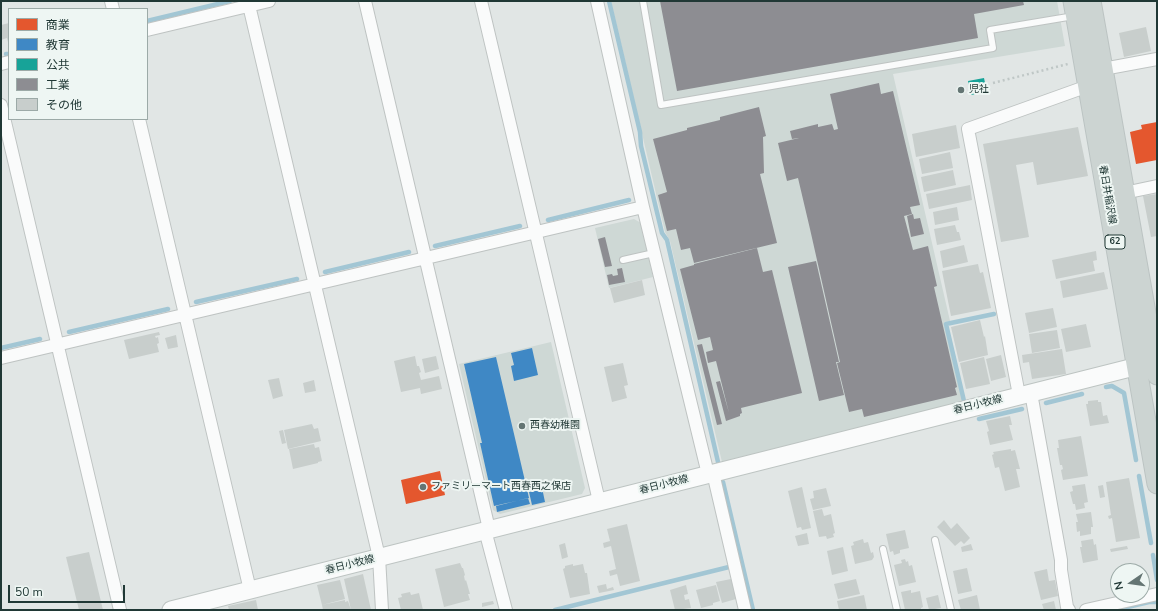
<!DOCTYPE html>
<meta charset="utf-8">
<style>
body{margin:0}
#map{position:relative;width:1158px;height:611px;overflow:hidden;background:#e1e6e5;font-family:"Nunito Sans","Noto Sans JP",sans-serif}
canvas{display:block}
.frame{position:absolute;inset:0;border:2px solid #203835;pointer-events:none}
.legend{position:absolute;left:8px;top:8px;width:140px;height:112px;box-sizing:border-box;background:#eef6f3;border:1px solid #9caaa7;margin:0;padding:5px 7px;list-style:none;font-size:12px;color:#203835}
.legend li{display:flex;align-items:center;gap:8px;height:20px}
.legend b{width:20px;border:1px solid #9caaa7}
.north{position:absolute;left:1110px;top:563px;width:40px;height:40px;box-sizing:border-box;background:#eef6f3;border:1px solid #9caaa7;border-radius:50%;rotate:257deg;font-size:11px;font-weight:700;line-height:16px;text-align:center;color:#203835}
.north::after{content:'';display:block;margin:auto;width:14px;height:18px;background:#647573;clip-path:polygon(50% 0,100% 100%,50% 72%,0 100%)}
.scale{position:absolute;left:8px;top:585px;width:117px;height:18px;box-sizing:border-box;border:2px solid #203835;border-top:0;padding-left:5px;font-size:12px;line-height:14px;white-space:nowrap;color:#203835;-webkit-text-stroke:3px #eef6f3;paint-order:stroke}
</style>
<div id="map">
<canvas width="1158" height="611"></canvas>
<div class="frame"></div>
<ul class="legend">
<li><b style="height:11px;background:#e4572e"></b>商業</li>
<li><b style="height:11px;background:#3f88c5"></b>教育</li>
<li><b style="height:11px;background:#17a398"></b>公共</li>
<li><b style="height:11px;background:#8d8d92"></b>工業</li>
<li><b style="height:11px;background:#c8cecc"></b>その他</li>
</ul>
<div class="north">N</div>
<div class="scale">50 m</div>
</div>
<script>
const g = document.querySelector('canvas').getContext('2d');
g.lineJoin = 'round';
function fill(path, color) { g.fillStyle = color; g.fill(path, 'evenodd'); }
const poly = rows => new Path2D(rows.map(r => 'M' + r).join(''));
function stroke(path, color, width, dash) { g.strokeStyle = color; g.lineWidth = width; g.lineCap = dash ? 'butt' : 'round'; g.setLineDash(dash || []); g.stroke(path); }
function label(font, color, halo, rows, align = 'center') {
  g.font = font + ' "Nunito Sans","Noto Sans JP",sans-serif'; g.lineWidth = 4; g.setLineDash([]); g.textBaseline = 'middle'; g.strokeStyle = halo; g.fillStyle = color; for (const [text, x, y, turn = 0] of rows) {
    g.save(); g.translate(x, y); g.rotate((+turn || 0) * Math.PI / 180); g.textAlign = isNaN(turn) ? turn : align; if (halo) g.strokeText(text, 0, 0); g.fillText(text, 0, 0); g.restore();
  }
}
const built = poly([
 [611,1,1057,1,1065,46,893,74,950,321,944,322,963,402,722,462,670,241,665,232],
 [634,219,641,223,653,277,609,288,595,228],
 [551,342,585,488,582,494,500,514,493,510,459,364]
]);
const shops = poly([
 [1157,122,1157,160,1136,164,1130,132,1142,129,1141,125],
 [440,471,445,495,406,504,401,480]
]);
const schools = poly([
 [532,348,538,375,514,381,511,366,514,365,511,353],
 [496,357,529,498,494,506,480,443,482,443,464,364],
 [541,483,545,502,532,505,529,492,533,491,532,486],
 [528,498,530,504,497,512,496,506]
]);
const public = poly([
 [984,78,987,92,971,95,968,81]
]);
const industry = poly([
 [660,1,1023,1,1024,5,974,14,978,38,677,91],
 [879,83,881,94,893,91,920,205,910,207,912,214,904,216,913,250,928,246,937,286,934,287,957,387,955,388,957,395,864,417,862,409,849,412,837,363,840,362,810,229,858,218,810,229,798,178,787,181,778,143,799,138,792,139,790,131,818,124,818,127,832,124,834,130,838,129,830,94],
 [759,107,766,136,763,137,764,173,760,174,777,243,694,263,690,248,681,250,676,229,667,231,658,195,667,192,653,139,687,130,687,128,720,120,720,117],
 [913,214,914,219,920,218,924,234,911,237,907,216],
 [605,237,612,266,605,267,598,239],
 [757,248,763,272,772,270,802,393,741,408,742,413,740,414,740,416,726,421,716,382,720,381,729,413,716,361,708,363,706,352,713,350,710,337,698,340,680,269,694,265,694,264],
 [816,261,839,362,836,362,844,395,819,401,788,267],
 [622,268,625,282,609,285,607,275,612,274,613,276,618,275,617,269],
 [702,344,722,424,717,425,697,345]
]);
const stream = poly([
 [609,1,640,132,641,146,662,233,667,240,718,462],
 [147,21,230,1],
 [6,54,9,54],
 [548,220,629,200],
 [435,246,520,226],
 [325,272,409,252],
 [196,302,297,279],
 [69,332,168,309],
 [1,348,40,339],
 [1106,387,1112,386,1124,393,1136,460],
 [964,401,946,324,994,314],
 [1046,403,1082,394],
 [979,419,1022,409],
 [1139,476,1151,543],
 [723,482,753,610],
 [1153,555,1157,580],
 [555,610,729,567],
 [1115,610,1149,602,1157,602]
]);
const building = poly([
 [9,23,9,42,8,42,7,38,1,40,1,25],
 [1146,27,1151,51,1124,57,1119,33],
 [956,125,960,148,916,157,912,134],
 [1078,127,1088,176,1037,185,1033,162,1016,165,1029,237,1001,242,983,144],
 [950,152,953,168,922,174,919,159],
 [953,170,956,185,924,192,921,177],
 [970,185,972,200,929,209,926,194],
 [1157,194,1157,236,1151,237,1143,196],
 [957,207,959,220,935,225,933,212],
 [955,225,957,232,959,232,961,240,937,245,934,229],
 [964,245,968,262,943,268,940,251],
 [1096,251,1097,260,1093,261,1095,271,1056,279,1052,260],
 [978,264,980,273,983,272,991,308,951,316,942,271],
 [1104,272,1108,289,1063,298,1060,281],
 [642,280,645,295,614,303,610,288],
 [1053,308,1057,327,1029,333,1025,313],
 [980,320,984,337,985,336,988,355,959,362,951,327],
 [1086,324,1091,347,1066,352,1061,329],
 [1057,330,1060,348,1032,353,1029,334],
 [159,332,160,335,155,336,156,338,158,337,159,343,157,344,159,352,129,359,124,340],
 [176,335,178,347,168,349,165,338],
 [1062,349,1066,374,1032,379,1029,362,1023,363,1022,355],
 [1001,355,1006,377,991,381,986,359],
 [415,356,417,366,419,366,421,372,419,373,421,380,439,376,442,389,421,394,420,388,401,392,394,361],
 [436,356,439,369,425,373,422,359],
 [984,357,990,384,966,389,960,363],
 [623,363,628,385,624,386,627,398,612,402,604,367],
 [279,378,283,396,273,399,268,380],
 [314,380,316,391,305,393,303,383],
 [1098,400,1098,402,1101,402,1103,416,1107,415,1109,423,1090,426,1086,404,1088,404,1088,401],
 [1010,416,1012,425,1009,425,1013,440,990,445,987,432,989,431,986,421],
 [312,424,314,429,318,428,321,441,288,449,284,430],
 [283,430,286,443,282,444,279,431],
 [1081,436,1088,476,1063,480,1061,470,1063,469,1062,465,1060,465,1057,448,1059,448,1058,440],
 [314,444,315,448,319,447,322,461,318,462,318,463,293,469,289,449],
 [1011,449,1011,451,1015,450,1020,469,1016,469,1020,487,1005,491,999,467,995,468,992,455,994,454,993,452],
 [1129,478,1140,538,1116,542,1112,518,1109,519,1108,516,1111,515,1106,482],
 [1085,484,1088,502,1084,503,1085,508,1076,510,1075,504,1073,504,1070,492,1073,491,1072,486],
 [1103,485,1105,497,1100,498,1098,486],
 [802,487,811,528,802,530,801,527,797,528,788,491],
 [826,488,831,506,813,510,810,499,814,498,813,491],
 [822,509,824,516,831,514,835,533,833,534,834,537,827,539,826,536,819,537,813,511],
 [1091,512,1093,527,1091,527,1091,534,1080,536,1080,531,1077,532,1076,522,1078,522,1076,514],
 [944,520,951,529,957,523,970,538,964,544,961,541,955,546,937,527],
 [627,524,640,581,620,586,617,574,610,576,609,571,616,569,611,546,604,548,603,543,610,541,607,529],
 [905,530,909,548,900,550,900,553,894,555,893,551,890,552,886,534],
 [807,533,809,544,798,546,795,536],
 [863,539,864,543,868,542,871,553,873,552,874,557,872,560,855,564,851,546,854,545,853,542],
 [1093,539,1094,545,1096,544,1098,560,1083,563,1080,547,1082,547,1081,541],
 [565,543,568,557,562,559,559,545],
 [971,544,973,550,962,552,961,547],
 [1127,546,1128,549,1111,552,1110,549],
 [843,547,848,571,832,575,827,551],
 [89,552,103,610,79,610,66,557],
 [905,559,906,562,908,561,909,566,912,565,916,582,899,586,894,565,902,563,901,560],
 [460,563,462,568,463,568,465,575,464,576,465,581,466,580,470,594,468,594,470,600,444,607,435,569],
 [573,564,573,566,583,564,585,573,587,573,590,594,570,598,563,569,565,568,565,566],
 [967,568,972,591,958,594,953,571],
 [1047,569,1049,581,1055,580,1058,596,1041,600,1034,572],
 [363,574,371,610,351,610,344,579],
 [731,579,736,599,722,603,716,582],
 [856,579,860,594,838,599,834,584],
 [340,580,345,599,322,605,317,585],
 [606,584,607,589,613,587,614,590,599,593,597,586],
 [686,585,688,594,684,595,685,600,689,599,691,608,675,610,670,590],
 [716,585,720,601,713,603,713,605,701,608,696,590],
 [911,590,911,593,920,591,923,607,921,608,921,610,905,610,901,592],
 [410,592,411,595,419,593,423,610,401,610,398,598,402,597,401,594],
 [864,595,867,610,839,610,837,601],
 [938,595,941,608,929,610,926,598],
 [977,595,980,610,961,610,958,600],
 [256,600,258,610,229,610,228,606],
 [345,600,345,602,348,601,351,610,323,610,322,605],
 [493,601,494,604,482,607,482,603],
 [1054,601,1056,610,1044,610,1042,604]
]);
const path = poly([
 [993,83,1068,64]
]);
const lane = poly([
 [643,1,661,105,993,48,990,30,1074,16],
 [623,260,654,253],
 [935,540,951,610],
 [883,549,897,610]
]);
const street = poly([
 [111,1,113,9],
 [248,1,379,557,382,610],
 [365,1,489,529],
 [481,1,599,501],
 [597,1,643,207,708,474],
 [147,30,269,1],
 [1,64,9,62],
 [1103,69,1157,59],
 [1,105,120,610],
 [139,119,250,590],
 [1124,193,1157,186],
 [1,358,643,207],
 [1031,393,1061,560,1061,570,1067,607,1069,610],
 [1019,395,968,129,1088,86],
 [713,473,745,610],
 [485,530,506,610],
 [1086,610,1157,594]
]);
const secondary = poly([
 [171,610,1150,363]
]);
const primary = poly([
 [1073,1,1157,484],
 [1091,1,1157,375]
]);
const markers = [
 [961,90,4,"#647573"],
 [522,426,4,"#647573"],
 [423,487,4,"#647573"]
];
const shields = [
 [1115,242,20]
];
const shieldNames = [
 ["62",1115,242]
];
const poiNames = [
 ["児社",969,90],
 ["西春幼稚園",530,426],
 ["ファミリーマート西春西之保店",431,487]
];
const streetNames = [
 ["春日井稲沢線",1107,195,80],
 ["春日小牧線",978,405,-14],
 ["春日小牧線",664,485,-14],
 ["春日小牧線",350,565,-14]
];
fill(built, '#ced8d5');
fill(shops, '#e4572e');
fill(schools, '#3f88c5');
fill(public, '#17a398');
fill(industry, '#8d8d92');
stroke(stream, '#a2c6d4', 4.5);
fill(building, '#c8cecc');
stroke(lane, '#bec3c2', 8);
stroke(street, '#bec3c2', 14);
stroke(secondary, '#bdc4c2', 19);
stroke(primary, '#bbc3c2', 21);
stroke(path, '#bfc7c6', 2.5, [2, 3]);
stroke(lane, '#fafbfb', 6);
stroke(street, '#fafbfb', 12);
stroke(secondary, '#fafbfb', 17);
stroke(primary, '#ccd4d2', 19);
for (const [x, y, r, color] of markers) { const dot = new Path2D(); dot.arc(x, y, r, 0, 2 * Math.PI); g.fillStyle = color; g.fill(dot); stroke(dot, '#eef6f3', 1.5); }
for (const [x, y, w] of shields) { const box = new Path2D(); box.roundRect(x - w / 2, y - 7, w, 14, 3); g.fillStyle = '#eef6f3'; g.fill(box); stroke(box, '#203835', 1); }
label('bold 9px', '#203835', null, shieldNames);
label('10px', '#203835', '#eef6f3', poiNames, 'left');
label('10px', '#203835', '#eef6f3', streetNames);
</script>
